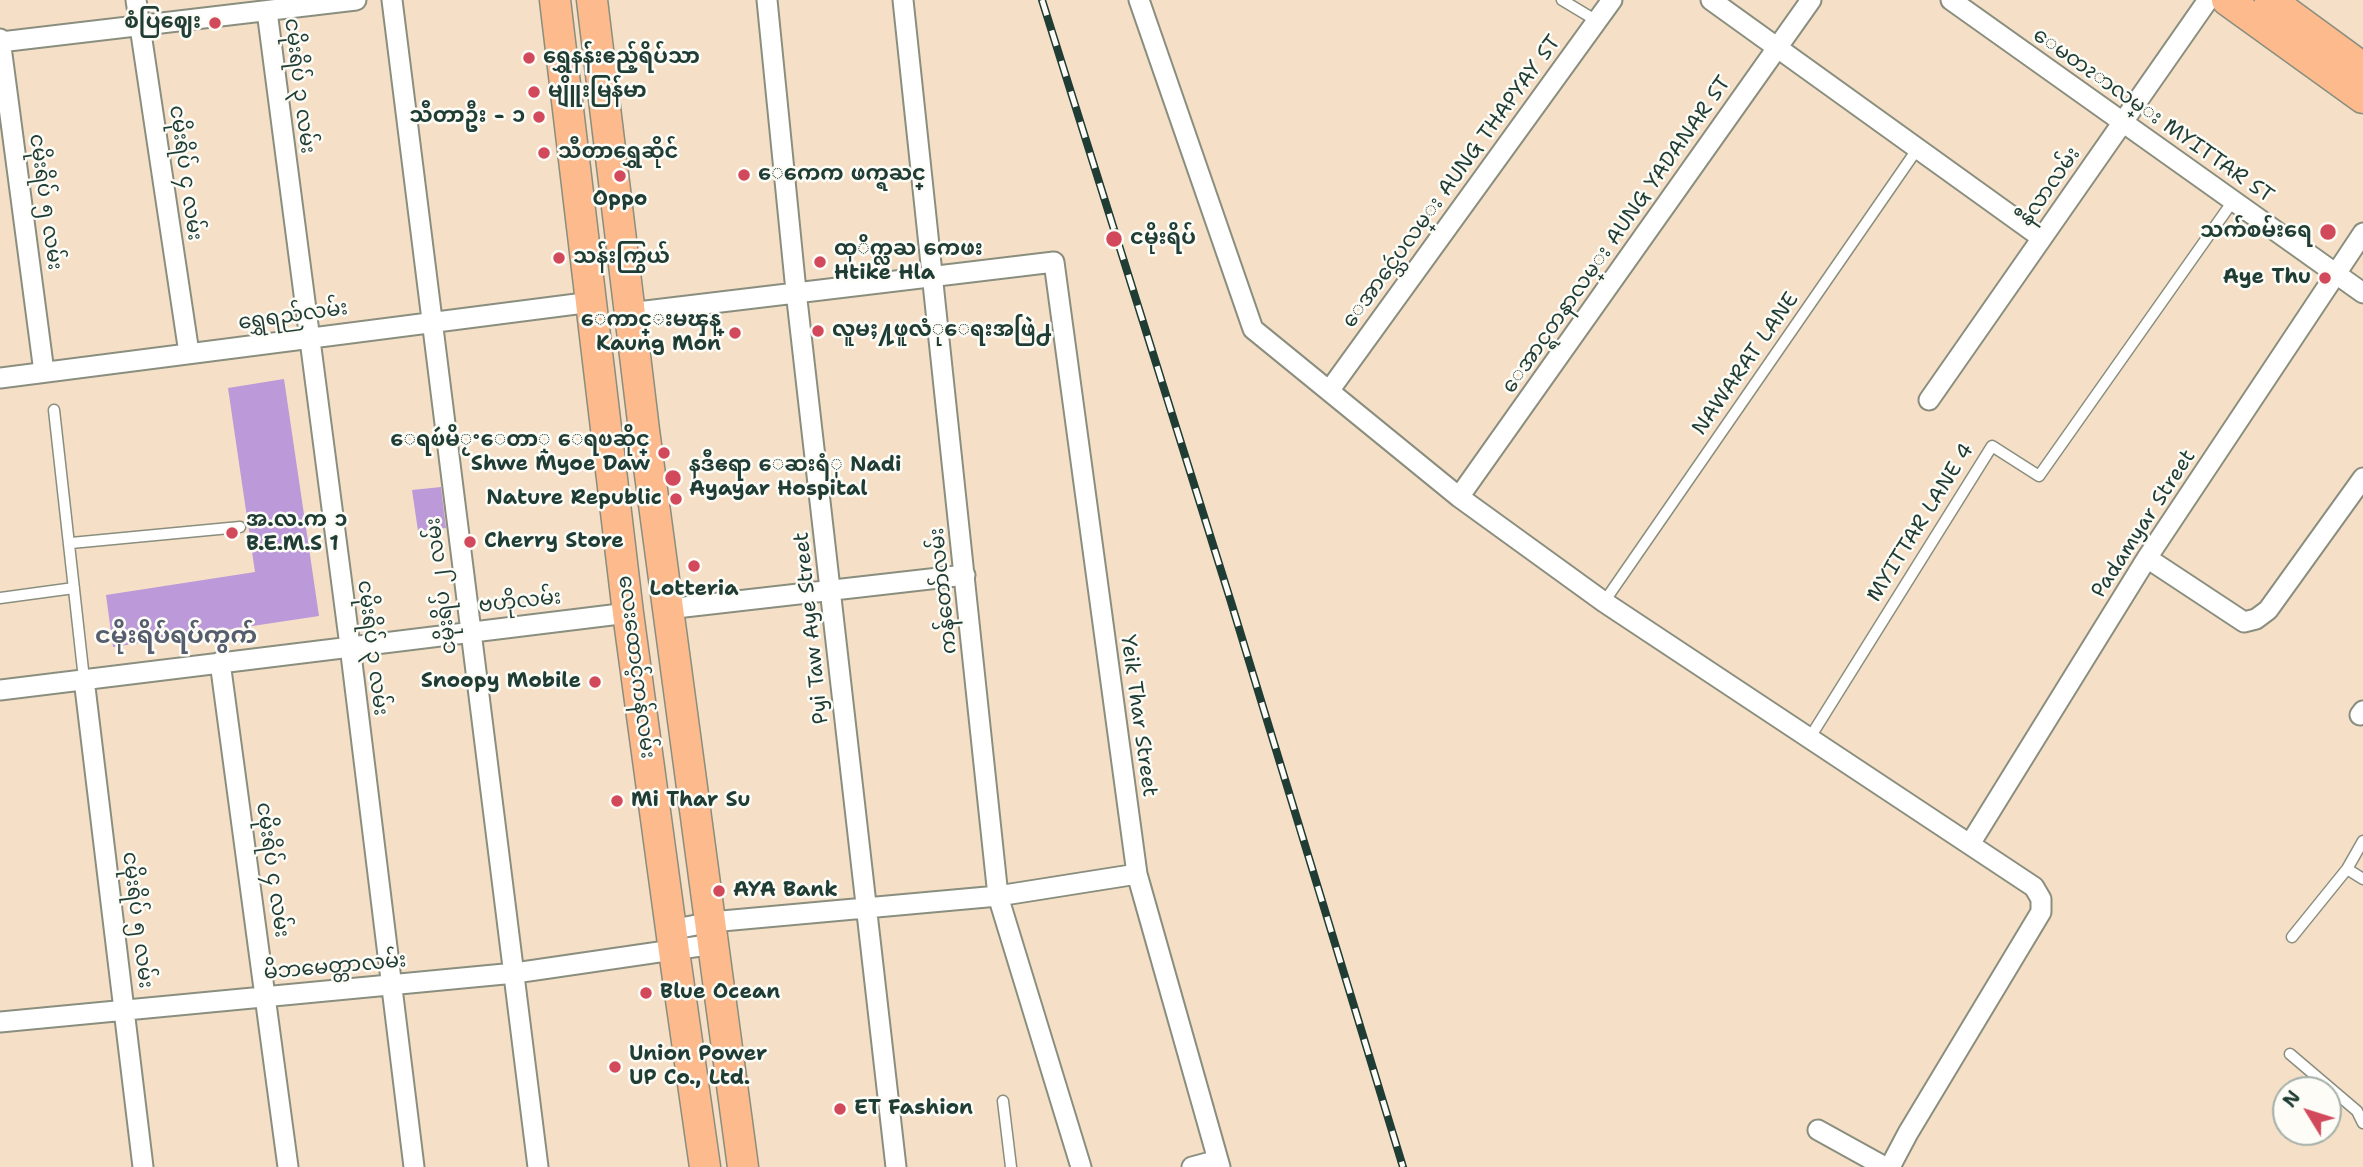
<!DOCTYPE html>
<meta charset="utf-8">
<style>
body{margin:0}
#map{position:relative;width:2363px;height:1167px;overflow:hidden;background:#f5e0c7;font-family:"Shantell Sans",sans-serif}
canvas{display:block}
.north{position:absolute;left:2272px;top:1076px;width:70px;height:70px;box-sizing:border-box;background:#fdfcf7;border:2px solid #a4b0a9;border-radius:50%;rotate:308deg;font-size:19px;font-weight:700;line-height:28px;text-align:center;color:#1f3d34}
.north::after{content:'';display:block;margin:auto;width:24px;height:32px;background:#d1495b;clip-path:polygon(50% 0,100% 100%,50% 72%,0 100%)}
</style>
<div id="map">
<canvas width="2363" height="1167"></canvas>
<div class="north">N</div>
</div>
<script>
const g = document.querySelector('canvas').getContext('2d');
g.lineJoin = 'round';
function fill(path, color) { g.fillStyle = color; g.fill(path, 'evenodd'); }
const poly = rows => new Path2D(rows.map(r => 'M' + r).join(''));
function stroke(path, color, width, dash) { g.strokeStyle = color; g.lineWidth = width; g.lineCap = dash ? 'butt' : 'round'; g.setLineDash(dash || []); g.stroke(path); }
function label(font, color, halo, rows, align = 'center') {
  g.font = font + ' "Shantell Sans","Noto Sans Myanmar",sans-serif'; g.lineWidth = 5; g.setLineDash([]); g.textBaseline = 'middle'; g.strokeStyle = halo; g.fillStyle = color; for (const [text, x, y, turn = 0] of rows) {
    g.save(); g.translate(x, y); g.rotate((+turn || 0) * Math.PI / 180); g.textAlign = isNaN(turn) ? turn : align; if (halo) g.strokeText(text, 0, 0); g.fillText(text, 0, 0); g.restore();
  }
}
const building = poly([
 [284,379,319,616,113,647,106,595,255,572,228,388],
 [441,487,446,528,418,531,412,490]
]);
const service = poly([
 [1562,0,1597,21],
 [54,410,84,679],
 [71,543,240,527],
 [0,598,74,588],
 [1604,602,1918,148],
 [1809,739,1992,446,2039,476,2233,201],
 [2347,869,2363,879],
 [2292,937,2347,869,2363,841],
 [2290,1054,2357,1111,2363,1123],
 [1003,1101,1011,1167]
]);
const minor = poly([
 [136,0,189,353],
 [392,0,538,1167],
 [767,0,796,291,896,1167],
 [903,0,998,896,1081,1167],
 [1139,0,1253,329,1459,497,1604,602,2034,887,2041,899,2041,912,1908,1133,1890,1167],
 [1711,0,2042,238],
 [1951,0,2363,293],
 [267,11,350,646,414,1167],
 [0,39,44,372],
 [0,42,356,0],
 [629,313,1054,262,1137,874,1220,1167],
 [0,378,592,302],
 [1329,391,1612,0],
 [1929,400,2208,0],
 [1459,497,1811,0],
 [2147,558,2244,622,2256,619,2268,610,2363,478],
 [667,609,965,575],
 [220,662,288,1167],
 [84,679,143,1167],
 [0,690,628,613],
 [2360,715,2363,711],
 [1970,844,2147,558,2363,233],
 [671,930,711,922,998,896,1137,874],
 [0,1022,515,973,714,944],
 [1818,1130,1885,1167],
 [1192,1167,1218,1160]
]);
const primary = poly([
 [555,0,628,613,674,951,705,1167],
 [592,0,644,430,743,1167],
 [2227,0,2363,98],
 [2270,0,2363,68]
]);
const rail = poly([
 [1042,0,1231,602,1403,1167]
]);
const markers = [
 [215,23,7,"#d1495b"],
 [529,58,7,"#d1495b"],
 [534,92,7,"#d1495b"],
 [539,117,7,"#d1495b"],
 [544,153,7,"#d1495b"],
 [744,175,7,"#d1495b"],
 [620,176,7,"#d1495b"],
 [2328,232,9,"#d1495b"],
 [1114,239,9,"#d1495b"],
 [559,258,7,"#d1495b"],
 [820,262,7,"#d1495b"],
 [2325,278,7,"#d1495b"],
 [818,331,7,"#d1495b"],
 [735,333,7,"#d1495b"],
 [664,453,7,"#d1495b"],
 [673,478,9,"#d1495b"],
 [676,499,7,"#d1495b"],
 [232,533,7,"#d1495b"],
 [470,542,7,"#d1495b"],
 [694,566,7,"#d1495b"],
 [595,682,7,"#d1495b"],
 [617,801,7,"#d1495b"],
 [719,891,7,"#d1495b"],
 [646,993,7,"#d1495b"],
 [615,1067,7,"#d1495b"],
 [840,1109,7,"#d1495b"]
];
const poiNames = [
 ["စံပြဈေး",201,23,"right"],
 ["ရွှေနန်းဧည့်ရိပ်သာ",543,58],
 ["မျိူးမြန်မာ",548,92],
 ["သီတာဦး - ၁",525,117,"right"],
 ["သီတာရွှေဆိုင်",558,153],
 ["ေကေက ဖက္ရႀင္",758,175],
 ["Oppo",620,200,"center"],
 ["သက်စမ်းရေ",2312,232,"right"],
 ["ငမိုးရိပ်",1130,239],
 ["ထုိက္လႀ ကေဖး",834,250],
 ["Htike Hla",834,274],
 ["သန်းကြွယ်",573,258],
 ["Aye Thu",2311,278,"right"],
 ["ေကာင္းမၾန္",721,321,"right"],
 ["Kaung Mon",721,345,"right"],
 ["လူမႈ႔ဖူလံုေရးအဖြဲ႕",832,331],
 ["ေရၿဴမိႂႚေတာ္ ေရၿဆိုင္",650,441,"right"],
 ["Shwe Myoe Daw",650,465,"right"],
 ["နဒီဧရာ ေဆးရံု Nadi",689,466],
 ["Ayayar Hospital",689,490],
 ["Nature Republic",662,499,"right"],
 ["အ.လ.က ၁",246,521],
 ["B.E.M.S 1",246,545],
 ["Cherry Store",484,542],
 ["Lotteria",694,590,"center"],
 ["Snoopy Mobile",581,682,"right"],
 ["Mi Thar Su",631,801],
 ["AYA Bank",733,891],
 ["Blue Ocean",660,993],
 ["Union Power",629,1055],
 ["UP Co., Ltd.",629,1079],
 ["ET Fashion",854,1109]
];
const streetNames = [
 ["ငမိုးရိပ် ၃ လမ်း",299,86,83],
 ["ေမတၩာလမ္း MYITTAR ST",2153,116,35],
 ["ငမိုးရိပ် ၄ လမ်း",185,173,82],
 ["ေအာင္သေဴပလမ္း AUNG THAPYAY ST",1452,182,-54],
 ["နီလာလမ်း",2050,187,-55],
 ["ငမိုးရိပ် ၅ လမ်း",45,202,82],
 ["ေအာင္ရတနာလမ္း AUNG YADANAR ST",1617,235,-55],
 ["ရွှေရည်လမ်း",293,316,-8],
 ["NAWARAT LANE",1746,364,-55],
 ["MYITTAR LANE 4",1921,523,-58],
 ["Padamyar Street",2144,524,-57],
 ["ငမိုးရိပ် ၂ လမ်း",442,586,-97],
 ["ကန်တော်လမ်း",944,591,-96],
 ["ဗဟိုလမ်း",520,602,-6],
 ["Pyi Taw Aye Street",812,628,-96],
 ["ငမိုးရိပ် ၃ လမ်း",372,648,83],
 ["လေးထောင့်ကန်လမ်း",636,667,83],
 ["Yeik Thar Street",1138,716,82],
 ["ငမိုးရိပ် ၄ လမ်း",272,870,82],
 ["ငမိုးရိပ် ၅ လမ်း",137,920,83],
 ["မိဘမေတ္တာလမ်း",335,967,-5]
];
const quarterNames = [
 ["ငမိုးရိပ်ရပ်ကွက်",176,637]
];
fill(building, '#bc99d8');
stroke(service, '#8a8e7e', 13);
stroke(minor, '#8a8e7e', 23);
stroke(primary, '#8a8e7e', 33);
stroke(service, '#fff', 10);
stroke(minor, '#fff', 19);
stroke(primary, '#fcba8d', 30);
stroke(rail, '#1f3d34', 8);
stroke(rail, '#fdfcf7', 5, [16]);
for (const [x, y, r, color] of markers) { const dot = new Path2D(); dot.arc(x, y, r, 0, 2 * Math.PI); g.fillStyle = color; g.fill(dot); stroke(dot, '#fdfcf7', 2.5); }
label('bold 21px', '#1f3d34', '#fdfcf7', poiNames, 'left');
label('21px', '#1f3d34', '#fdfcf7', streetNames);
label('bold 24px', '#565d6d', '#fdfcf7', quarterNames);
</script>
